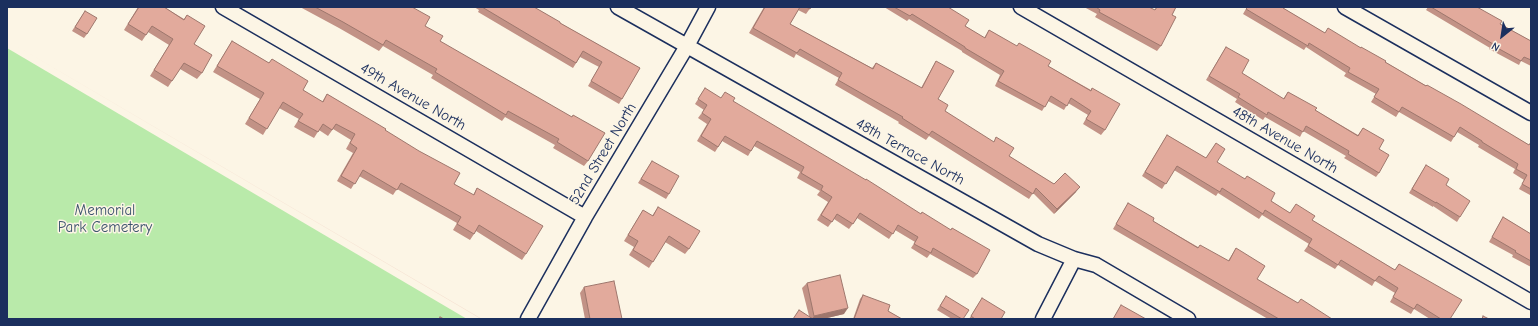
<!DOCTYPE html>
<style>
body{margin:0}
#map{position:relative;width:1538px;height:326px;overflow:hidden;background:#fcf5e5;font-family:"Comic Neue",sans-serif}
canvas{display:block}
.frame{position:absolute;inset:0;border:8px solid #1b2f5e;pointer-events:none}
.north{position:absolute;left:1482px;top:16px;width:40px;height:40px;-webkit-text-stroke:3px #fcf5e5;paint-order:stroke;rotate:210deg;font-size:11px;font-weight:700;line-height:16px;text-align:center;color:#1b2f5e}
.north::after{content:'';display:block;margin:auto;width:14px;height:18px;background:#1b2f5e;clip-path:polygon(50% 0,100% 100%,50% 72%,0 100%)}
</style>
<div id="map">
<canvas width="1538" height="326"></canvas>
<div class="frame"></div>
<div class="north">N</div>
</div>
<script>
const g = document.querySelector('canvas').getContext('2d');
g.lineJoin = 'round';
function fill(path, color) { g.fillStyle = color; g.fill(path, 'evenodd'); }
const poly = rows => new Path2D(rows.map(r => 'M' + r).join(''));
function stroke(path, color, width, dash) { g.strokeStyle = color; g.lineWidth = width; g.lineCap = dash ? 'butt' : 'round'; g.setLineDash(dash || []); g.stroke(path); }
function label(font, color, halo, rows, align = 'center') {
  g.font = font + ' "Comic Neue",sans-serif'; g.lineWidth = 3; g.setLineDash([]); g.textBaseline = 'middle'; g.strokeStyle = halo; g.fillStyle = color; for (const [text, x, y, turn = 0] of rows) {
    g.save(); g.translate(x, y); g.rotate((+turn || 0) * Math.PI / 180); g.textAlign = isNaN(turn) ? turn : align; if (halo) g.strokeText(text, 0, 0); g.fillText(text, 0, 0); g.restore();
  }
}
const built = poly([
 [8,41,482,319,481,319]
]);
const green = poly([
 [7,48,467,319,7,319]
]);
const street = poly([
 [223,7,585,217],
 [618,7,1038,244,1074,259,1096,265,1188,319],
 [1021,7,1531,302],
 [1345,7,1531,113],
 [528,319,585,217,687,46,708,7],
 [1043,319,1074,259]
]);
const wall = poly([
 [138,7,164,7,184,19,187,15,202,73,197,79,180,69,168,87,150,76,169,45,148,32,142,41,124,30],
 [300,7,412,7,425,26,440,41,588,161,584,166,553,148,555,145,505,117,502,121,431,78,433,75,383,46,379,51,339,28],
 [474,7,534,7,560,23,640,68,619,104,588,86,599,67,580,57,573,68,478,12,479,10],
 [764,7,811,7,806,14,798,10,790,24,872,68,876,63,921,88,933,66,936,61,938,99,945,111,1009,156,1054,184,1076,192,1054,214,1033,193,1029,199,929,136,926,140,898,123,899,122,835,85,839,78,796,54,794,58,749,33],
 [884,7,948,7,965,26,984,38,989,30,1048,66,1091,90,1105,130,1101,135,1083,124,1088,115,1068,103,1064,110,1048,101,1042,111,995,86,1000,75,962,52,962,51,909,19,907,21],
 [1084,7,1149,7,1155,10,1156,7,1176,7,1172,15,1161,46,1157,51,1095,17,1097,14],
 [1247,7,1283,7,1283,8,1325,33,1361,48,1529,145,1531,142,1531,195,1530,195,1519,189,1524,180,1513,173,1515,169,1478,147,1479,145,1457,132,1451,142,1399,112,1396,117,1371,102,1376,94,1344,76,1346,73,1306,47,1304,50,1243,14],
 [1428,7,1477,7,1500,24,1531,41,1531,66,1521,61,1519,65,1489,49,1490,48,1426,10],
 [85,11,87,34,84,38,72,31],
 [232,41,269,63,272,59,303,90,322,102,327,94,385,130,454,184,473,195,477,188,526,254,522,260,476,231,470,240,453,230,457,223,397,189,393,195,359,176,351,189,337,181,353,153,346,149,351,140,333,129,328,136,319,130,314,138,294,127,299,119,279,108,263,135,245,124,260,99,213,72],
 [1226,47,1242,73,1283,99,1288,92,1315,110,1358,135,1363,128,1379,149,1379,173,1376,177,1344,158,1346,156,1303,131,1300,137,1265,117,1263,120,1235,102,1237,99,1206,80],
 [705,88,720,98,733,101,977,274,973,278,930,254,927,258,911,248,915,242,895,230,889,239,857,218,849,229,834,219,828,227,817,220,828,202,817,195,820,191,797,178,800,172,754,146,748,156,722,141,715,152,697,141,707,124,698,118,704,110,695,104],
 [1167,135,1206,158,1216,143,1217,162,1271,201,1290,213,1312,220,1395,270,1399,264,1450,319,1430,319,1414,309,1411,314,1390,302,1395,293,1375,281,1372,286,1338,265,1335,269,1304,251,1309,244,1262,215,1259,219,1218,193,1216,196,1174,170,1162,189,1142,176],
 [652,161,669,194,666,199,638,183],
 [1426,165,1446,185,1460,217,1457,222,1433,206,1433,207,1409,193],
 [1128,203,1153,221,1198,247,1228,261,1236,248,1257,279,1298,303,1332,319,1268,319,1113,229],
 [658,207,689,249,685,254,665,242,649,268,629,255,634,247,624,241,643,210,652,216],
 [1503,217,1531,234,1531,267,1512,257,1513,255,1489,242],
 [807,283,844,314,823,319,792,319,809,316,802,288],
 [584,287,622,319,585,319,580,293],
 [863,295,888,311,902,319,853,319,860,299],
 [946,296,963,319,952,319,937,310],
 [982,298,1001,319,969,319]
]);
const shadedWall = poly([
 [1080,187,1076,192,1054,214,1057,209],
 [848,308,844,314,823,319,812,319,814,316]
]);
const building = poly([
 [139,7,164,7,184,20,187,15,205,26,194,44,212,55,202,73,184,63,172,81,154,70,173,39,152,26,146,35,128,24,139,7],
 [315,7,412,7,430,17,425,26,443,36,440,41,572,117,573,115,605,133,588,161,557,142,559,139,508,111,506,115,435,72,437,69,386,40,383,45,343,22,315,7],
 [482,7,534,7,560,22,560,23,640,68,622,99,591,81,602,62,583,51,576,63,482,7],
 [765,7,800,7,790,24,873,69,876,63,922,88,936,61,954,71,938,99,948,105,945,111,994,142,996,137,1014,148,1009,156,1054,184,1065,173,1080,187,1057,209,1036,188,1033,194,932,131,929,135,902,118,903,117,838,80,842,73,800,49,797,53,753,28,765,7],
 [806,7,811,7,810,9,806,7],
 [894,7,948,7,969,20,965,26,985,38,989,30,1017,46,1019,43,1051,61,1048,66,1091,91,1092,88,1120,104,1105,130,1086,119,1091,111,1071,98,1067,106,1051,96,1045,107,998,81,1004,71,965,48,965,47,912,14,910,16,894,7],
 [1096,7,1149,7,1155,10,1157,7,1176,7,1172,15,1176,17,1161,46,1099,12,1100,10,1096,7],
 [1248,7,1283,7,1283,8,1325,33,1328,28,1361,48,1361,47,1386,61,1385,62,1426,86,1427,85,1461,104,1529,145,1531,142,1531,189,1522,184,1527,175,1516,169,1518,164,1482,142,1482,141,1460,127,1454,137,1402,107,1399,112,1374,97,1379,89,1348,72,1350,68,1309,43,1308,46,1246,9,1248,7],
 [1431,7,1477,7,1502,21,1500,24,1531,41,1531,60,1524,57,1521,61,1492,45,1493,44,1431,7],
 [85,11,97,18,87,34,75,27,85,11],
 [232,41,269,63,272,59,308,81,303,90,323,102,327,94,386,129,385,130,419,151,460,173,454,184,474,195,477,188,543,226,526,254,479,225,474,234,457,224,461,217,401,183,397,190,363,170,355,184,341,176,357,148,350,143,355,134,336,124,332,130,323,124,318,132,298,121,303,114,283,102,267,129,249,118,264,93,217,66,232,41],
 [1226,47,1249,60,1242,73,1284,99,1288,92,1317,108,1315,110,1358,136,1363,128,1384,140,1379,149,1389,155,1379,173,1348,154,1349,151,1306,126,1303,132,1268,112,1267,115,1238,97,1240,94,1209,76,1226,47],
 [705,88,721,98,725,92,735,98,733,101,866,180,866,179,921,214,922,212,951,230,952,228,990,250,977,274,933,248,931,253,914,244,918,237,898,225,893,234,860,213,853,224,837,214,832,222,821,215,832,197,821,190,823,186,801,173,804,167,757,141,751,151,725,136,718,147,701,136,711,119,702,113,707,105,698,99,705,88],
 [1167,135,1206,158,1216,143,1225,149,1217,162,1245,179,1247,176,1275,193,1271,201,1290,213,1296,204,1315,216,1312,220,1395,270,1399,264,1462,300,1450,319,1441,319,1417,304,1414,309,1393,297,1398,288,1379,276,1375,281,1341,260,1338,265,1308,246,1312,239,1265,210,1263,214,1222,188,1220,192,1177,166,1166,184,1145,172,1167,135],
 [652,161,679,176,669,194,641,179,652,161],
 [1426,165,1449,179,1446,185,1470,201,1460,217,1436,202,1436,203,1412,189,1426,165],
 [1128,203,1154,218,1153,221,1198,248,1200,245,1229,261,1236,248,1265,266,1257,279,1298,303,1301,299,1332,319,1279,319,1116,224,1128,203],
 [658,207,700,231,689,249,669,236,653,262,633,250,638,241,628,235,643,210,653,216,658,207],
 [1503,217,1531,234,1531,261,1515,252,1516,251,1492,237,1503,217],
 [840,275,848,308,814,316,807,283,840,275],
 [614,281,622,319,590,319,584,287,614,281],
 [863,295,890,305,888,311,902,319,854,319,863,295],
 [946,296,969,310,963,319,962,319,940,306,946,296],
 [982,298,1005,312,1001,319,975,319,971,316,982,298],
 [1121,305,1146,319,1113,319,1121,305],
 [799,310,813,319,793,319,799,310],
 [1483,316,1489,319,1482,319,1483,316],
 [440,317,444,319,439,319,440,317]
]);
const streetNames = [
 ["49th Avenue North",413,97,30],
 ["48th Avenue North",1285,140,30],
 ["48th Terrace North",910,152,29],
 ["52nd Street North",603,154,-59]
];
const parkNames = [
 ["Memorial",105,211],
 ["Park Cemetery",105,228]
];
fill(built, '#f4decf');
fill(green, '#b9eaaa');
stroke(street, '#1b2f5e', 17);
stroke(street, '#fcf5e5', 14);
fill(wall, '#c29286');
fill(shadedWall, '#9e776d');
fill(building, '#e2aa9c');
stroke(building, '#9e776d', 1);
label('15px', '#1b2f5e', '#fcf5e5', streetNames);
label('15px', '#3b546d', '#fcf5e5', parkNames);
</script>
